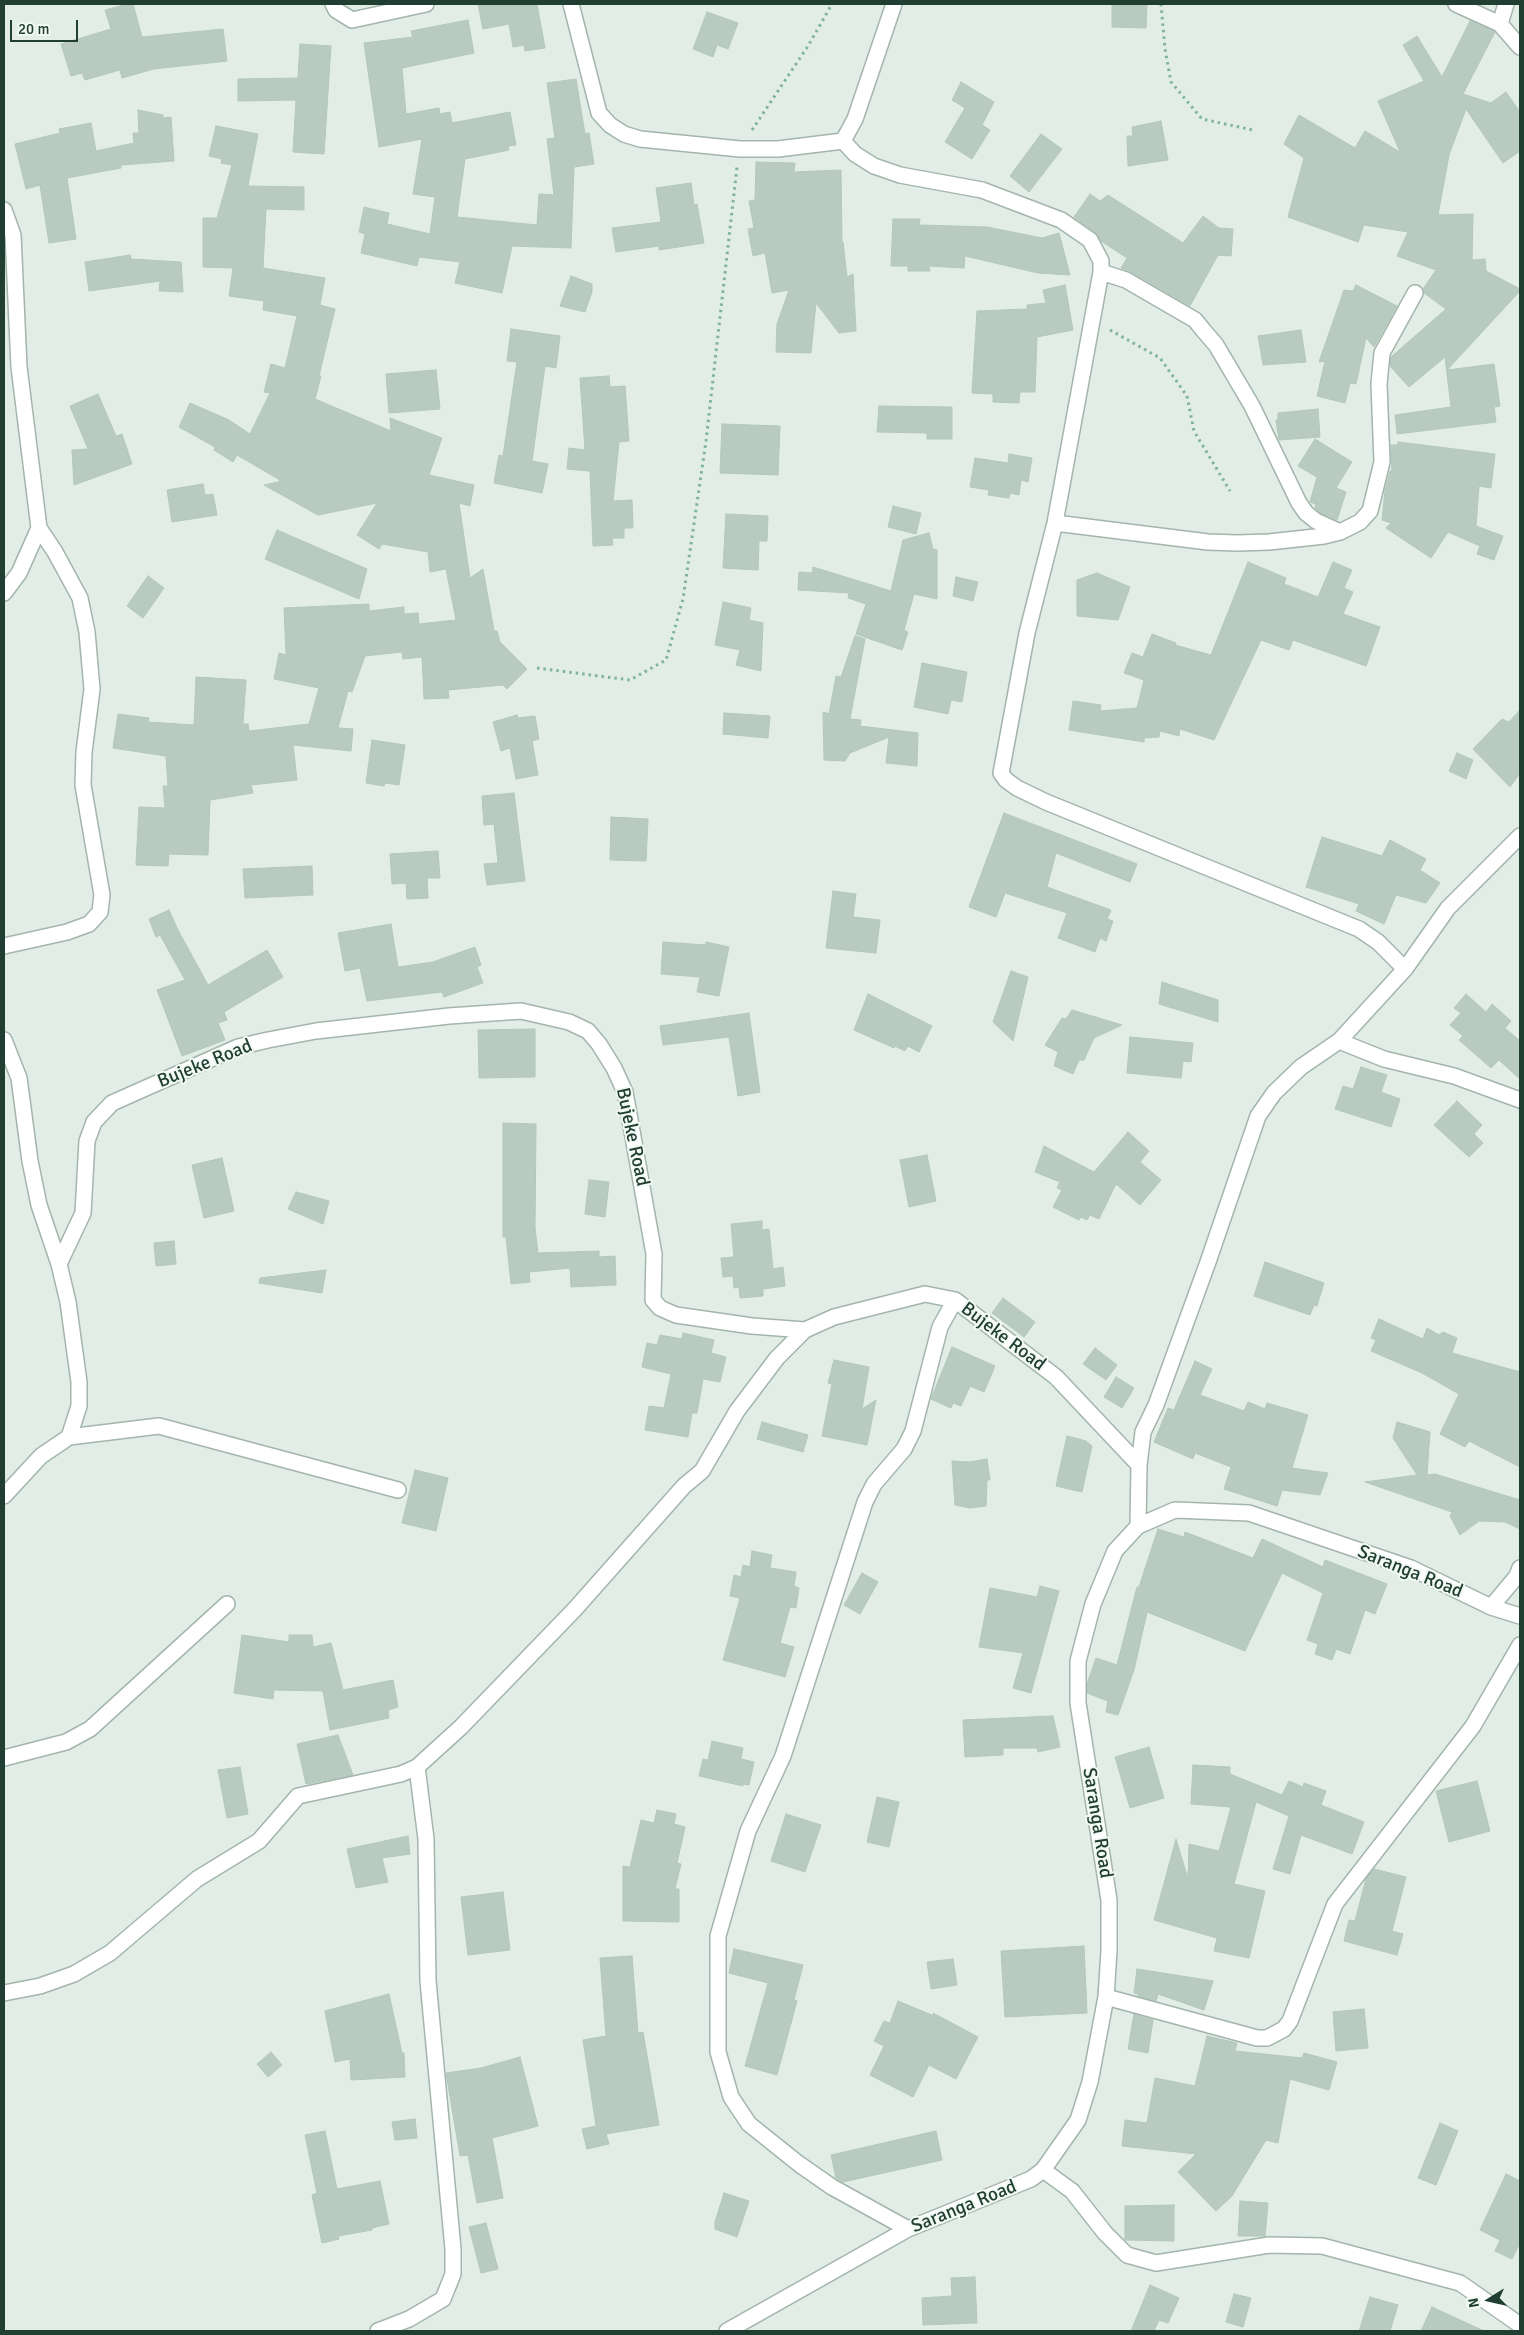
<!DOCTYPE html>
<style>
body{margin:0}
#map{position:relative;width:1524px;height:2335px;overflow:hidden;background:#e1ede6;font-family:Signika,sans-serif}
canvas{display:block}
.frame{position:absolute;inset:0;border:5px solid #203f32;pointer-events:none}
.north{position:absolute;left:1464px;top:2275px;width:50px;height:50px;-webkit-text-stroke:4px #f2f9f4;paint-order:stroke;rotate:260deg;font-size:14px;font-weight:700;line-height:20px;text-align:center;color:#203f32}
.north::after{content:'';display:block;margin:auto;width:18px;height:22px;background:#203f32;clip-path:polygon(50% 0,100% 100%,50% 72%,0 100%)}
.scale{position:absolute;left:10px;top:20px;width:68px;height:22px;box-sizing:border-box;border:2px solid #203f32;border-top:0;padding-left:6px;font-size:15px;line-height:18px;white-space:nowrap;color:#203f32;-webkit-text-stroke:4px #f2f9f4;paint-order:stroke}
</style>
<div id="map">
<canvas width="1524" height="2335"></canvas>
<div class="frame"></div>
<div class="north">N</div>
<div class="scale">20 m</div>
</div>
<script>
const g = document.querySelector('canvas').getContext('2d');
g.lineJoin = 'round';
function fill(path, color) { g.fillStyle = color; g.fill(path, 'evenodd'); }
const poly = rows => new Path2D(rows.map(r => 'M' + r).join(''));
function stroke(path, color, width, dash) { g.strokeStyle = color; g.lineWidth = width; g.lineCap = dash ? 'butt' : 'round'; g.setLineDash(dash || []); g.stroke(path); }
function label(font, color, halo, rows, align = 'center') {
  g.font = font + ' Signika,sans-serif'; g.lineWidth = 4; g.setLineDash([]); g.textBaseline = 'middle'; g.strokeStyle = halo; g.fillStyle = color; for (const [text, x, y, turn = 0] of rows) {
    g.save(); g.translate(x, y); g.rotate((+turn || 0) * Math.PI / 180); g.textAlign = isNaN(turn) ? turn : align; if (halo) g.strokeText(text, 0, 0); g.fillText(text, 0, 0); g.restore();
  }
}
const building = poly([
 [128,4,133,4,142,37,223,29,227,61,154,69,122,78,120,70,85,80,82,73,71,76,61,44,111,29,105,10,128,4],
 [478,4,537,4,545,48,525,51,524,45,513,47,509,24,483,29,478,4],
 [1112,4,1147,4,1146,28,1112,27,1112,4],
 [707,12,738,23,728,49,717,45,713,57,693,49,707,12],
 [468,20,474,53,402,68,406,114,439,108,440,114,450,112,452,123,510,112,516,145,508,146,509,150,465,159,457,217,537,225,539,194,554,195,547,139,555,138,547,83,576,79,585,134,589,133,594,164,574,167,571,248,512,246,502,293,455,283,460,262,419,257,417,266,361,253,365,234,359,232,364,207,389,213,387,224,430,234,435,197,413,194,422,139,379,147,364,43,413,37,411,31,468,20],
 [1470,21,1495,32,1463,94,1491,103,1506,92,1520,112,1520,151,1503,163,1466,109,1449,155,1438,215,1473,214,1472,260,1485,259,1486,271,1520,289,1520,291,1447,370,1494,364,1500,406,1494,407,1496,422,1397,434,1395,415,1451,407,1445,357,1409,387,1390,366,1391,357,1446,309,1424,293,1423,289,1436,270,1397,256,1408,232,1364,225,1358,242,1288,217,1304,158,1284,144,1299,115,1355,148,1365,131,1400,152,1378,101,1424,81,1403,45,1417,36,1442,77,1470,21],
 [300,44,331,46,324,154,293,152,296,100,238,101,238,79,298,78,300,44],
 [961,82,994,102,982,125,990,130,972,159,945,142,965,108,952,100,961,82],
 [138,110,163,115,163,118,171,117,174,161,121,165,121,168,67,178,76,239,49,243,40,185,26,189,15,144,60,133,59,129,91,123,96,151,134,143,133,133,139,133,138,110],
 [1161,121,1168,160,1128,166,1127,136,1133,136,1132,127,1161,121],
 [216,126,258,134,248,186,304,187,304,210,266,209,263,268,325,278,320,305,335,309,319,376,321,376,315,399,391,431,390,418,442,438,429,475,474,485,470,506,459,503,470,578,483,569,494,631,497,631,500,642,527,669,507,689,503,685,448,690,449,698,424,699,422,657,403,659,402,652,365,656,352,692,348,691,338,728,353,729,351,751,293,745,297,780,251,785,253,793,210,800,208,855,169,854,168,866,136,865,139,807,165,808,163,786,168,786,166,756,113,748,118,714,149,718,148,722,194,725,196,677,246,680,243,724,248,724,249,731,309,724,319,688,274,679,279,653,286,655,284,608,369,604,369,611,404,607,404,614,418,613,419,624,456,620,446,569,430,572,428,552,382,544,379,549,357,535,377,503,318,515,264,485,278,482,280,480,237,455,233,462,214,450,215,447,179,427,190,403,229,420,250,434,270,393,264,392,271,364,285,368,297,316,263,310,264,301,229,296,233,268,203,267,203,218,217,218,232,165,221,163,222,159,209,156,216,126],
 [1041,134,1062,149,1029,192,1010,176,1041,134],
 [756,162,795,163,794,172,841,170,842,242,843,242,847,277,853,274,856,331,839,333,816,303,811,353,776,352,777,324,789,290,772,293,765,253,753,256,748,229,754,228,749,201,755,200,756,162],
 [691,183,694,205,697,204,704,243,659,250,659,246,616,252,612,228,661,222,656,188,691,183],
 [1090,194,1100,201,1108,195,1183,243,1203,216,1219,228,1233,229,1231,256,1218,255,1190,306,1131,272,1121,268,1127,258,1101,241,1095,232,1074,217,1090,194],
 [893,219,920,219,919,225,987,227,1042,238,1059,233,1070,275,1038,273,965,256,964,268,929,266,930,271,908,271,908,266,891,266,893,219],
 [130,255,131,259,181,262,183,292,159,291,160,281,89,291,85,262,130,255],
 [571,276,592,284,592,292,585,312,560,306,571,276],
 [1065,285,1073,330,1037,337,1035,392,1020,392,1019,403,993,402,993,394,972,393,977,311,1027,309,1027,305,1046,303,1043,290,1065,285],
 [1356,285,1397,306,1374,347,1366,338,1356,384,1350,383,1345,403,1317,396,1325,361,1319,362,1344,290,1353,291,1356,285],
 [511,329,560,336,556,368,545,366,532,461,548,464,542,493,494,483,499,455,503,456,517,362,507,361,511,329],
 [1301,330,1306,362,1263,365,1258,336,1301,330],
 [436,370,440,409,389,413,386,374,436,370],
 [609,376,610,387,625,386,629,441,619,442,613,501,632,500,633,528,624,528,624,538,612,538,613,545,593,546,590,471,567,469,569,448,585,450,580,378,609,376],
 [98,394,116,436,122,434,132,464,74,485,72,450,88,449,70,406,98,394],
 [879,406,952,407,952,439,927,439,927,433,877,432,879,406],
 [1318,409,1320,437,1279,440,1276,420,1278,420,1278,413,1318,409],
 [722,424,780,426,778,475,720,473,722,424],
 [1315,439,1352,462,1336,488,1346,492,1337,520,1321,513,1315,508,1316,504,1310,502,1317,477,1298,466,1315,439],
 [1398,442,1495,454,1491,488,1479,486,1476,526,1503,536,1494,560,1477,554,1480,546,1448,532,1431,558,1386,528,1391,523,1382,520,1385,491,1390,471,1392,471,1391,445,1398,445,1398,442],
 [1009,454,1032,458,1028,482,1021,480,1019,495,1010,493,1009,498,988,495,989,490,970,487,975,458,1008,463,1009,454],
 [203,484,205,495,213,494,217,515,172,522,167,490,203,484],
 [893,506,921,513,916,534,888,527,893,506],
 [726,514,768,516,767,541,759,541,758,570,723,568,726,514],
 [277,530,367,569,359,599,265,559,277,530],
 [929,533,933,549,937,550,937,599,914,594,904,630,908,632,902,650,856,634,866,604,848,598,849,593,798,590,799,572,812,573,813,567,891,591,903,540,929,533],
 [1248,562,1286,578,1284,584,1318,597,1333,562,1352,570,1344,588,1353,592,1343,614,1380,627,1366,666,1293,640,1289,650,1261,640,1214,740,1180,729,1179,736,1160,731,1159,737,1144,738,1144,742,1069,730,1073,701,1101,705,1100,711,1137,708,1144,680,1124,673,1132,653,1143,657,1152,634,1176,643,1175,645,1211,655,1248,562],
 [1097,573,1130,587,1118,620,1077,616,1077,580,1097,573],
 [148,576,164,588,143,618,127,606,148,576],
 [956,577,978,582,973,601,953,596,956,577],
 [723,602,751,608,749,620,763,623,761,671,736,665,740,650,715,645,723,602],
 [855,636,865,639,850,719,861,720,860,726,918,733,917,766,886,763,889,737,850,753,845,761,824,760,823,712,829,714,836,676,841,677,855,636],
 [922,663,967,672,962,702,951,700,948,714,914,707,922,663],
 [1520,710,1520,773,1510,787,1473,749,1502,719,1509,722,1520,710],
 [724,713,770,716,768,738,723,734,724,713],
 [517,715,518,718,535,716,539,739,532,741,538,775,516,779,510,748,501,751,493,722,517,715],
 [372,740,405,745,399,785,385,783,384,786,366,783,372,740],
 [1457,753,1473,760,1466,779,1449,771,1457,753],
 [514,793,525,881,487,885,484,864,498,863,494,824,484,825,482,796,514,793],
 [1004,813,1137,864,1130,882,1056,853,1047,887,1111,910,1107,919,1113,921,1106,941,1100,938,1095,952,1058,938,1067,913,1005,893,996,917,969,907,1004,813],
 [611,817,648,819,646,861,610,860,611,817],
 [1322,837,1382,856,1390,840,1426,859,1420,870,1440,883,1426,903,1396,895,1384,924,1356,911,1359,904,1306,887,1322,837],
 [438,851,440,878,427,878,428,898,407,899,406,883,392,884,390,854,438,851],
 [312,866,313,895,245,898,243,869,312,866],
 [833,891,856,894,853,917,880,920,876,953,826,948,833,891],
 [169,910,178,930,208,985,267,950,283,977,224,1012,227,1020,218,1023,225,1040,182,1056,157,990,185,980,160,935,156,937,149,919,169,910],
 [391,924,398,967,433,962,475,947,481,965,477,967,483,983,444,997,442,992,367,1001,360,968,345,971,338,933,391,924],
 [663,942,706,945,706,942,729,947,719,996,697,992,700,977,661,974,663,942],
 [1011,971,1028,977,1013,1041,993,1022,1011,971],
 [1162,982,1218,1000,1218,1022,1159,1004,1162,982],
 [868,994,932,1026,919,1052,908,1046,905,1051,895,1046,894,1048,854,1030,868,994],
 [1466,994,1486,1012,1492,1004,1511,1021,1505,1028,1520,1041,1520,1079,1499,1060,1491,1068,1459,1040,1463,1036,1450,1025,1461,1013,1454,1008,1466,994],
 [1072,1010,1122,1025,1094,1038,1084,1060,1079,1060,1073,1074,1054,1066,1058,1052,1045,1045,1062,1018,1066,1019,1072,1010],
 [749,1013,760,1092,738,1096,729,1037,663,1045,660,1026,749,1013],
 [535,1029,535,1077,479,1078,478,1030,535,1029],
 [1130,1037,1193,1043,1191,1062,1183,1061,1181,1078,1127,1073,1130,1037],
 [1361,1067,1387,1075,1381,1092,1400,1099,1391,1127,1335,1109,1343,1086,1353,1089,1361,1067],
 [1457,1101,1482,1125,1474,1134,1483,1143,1469,1157,1434,1125,1457,1101],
 [503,1123,536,1124,535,1228,538,1253,599,1251,599,1257,615,1256,616,1285,571,1287,570,1268,529,1272,530,1282,511,1284,506,1237,503,1237,503,1123],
 [1128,1132,1149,1151,1140,1162,1161,1180,1140,1205,1116,1184,1099,1219,1090,1215,1087,1220,1081,1217,1079,1220,1053,1207,1062,1190,1057,1188,1060,1182,1035,1172,1044,1146,1094,1172,1128,1132],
 [927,1155,936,1201,909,1207,900,1160,927,1155],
 [222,1158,234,1211,204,1218,192,1165,222,1158],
 [589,1180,609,1182,605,1217,585,1214,589,1180],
 [296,1192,329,1201,323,1224,288,1209,296,1192],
 [762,1221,762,1230,769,1229,773,1269,783,1267,785,1286,763,1289,763,1296,740,1298,739,1287,734,1288,733,1276,723,1277,721,1258,734,1257,731,1224,762,1221],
 [174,1241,176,1264,156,1266,154,1243,174,1241],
 [1265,1262,1324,1283,1317,1306,1314,1305,1310,1315,1254,1296,1265,1262],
 [326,1270,322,1293,259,1283,260,1278,326,1270],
 [1003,1298,1035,1322,1024,1337,992,1313,1003,1298],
 [1379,1319,1423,1339,1427,1328,1439,1335,1443,1332,1457,1338,1452,1353,1520,1372,1520,1467,1469,1441,1465,1447,1440,1434,1459,1394,1422,1373,1371,1351,1376,1340,1371,1338,1379,1319],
 [683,1333,714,1340,711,1353,726,1357,720,1382,703,1379,697,1413,692,1413,688,1437,645,1430,649,1406,664,1408,671,1374,642,1367,647,1343,657,1345,660,1335,682,1339,683,1333],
 [952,1347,995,1366,984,1392,970,1386,961,1406,953,1403,951,1408,931,1399,952,1347],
 [1095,1348,1117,1365,1106,1380,1083,1364,1095,1348],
 [834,1360,869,1367,862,1409,876,1400,867,1445,822,1436,832,1384,828,1383,834,1360],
 [1195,1361,1212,1369,1200,1395,1244,1411,1248,1402,1265,1409,1267,1403,1308,1415,1292,1468,1328,1473,1320,1495,1282,1490,1277,1506,1224,1489,1231,1467,1195,1453,1193,1459,1154,1442,1168,1408,1174,1410,1195,1361],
 [1116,1377,1134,1388,1122,1408,1104,1397,1116,1377],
 [762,1422,808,1435,803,1452,757,1439,762,1422],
 [1397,1422,1430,1432,1427,1475,1435,1474,1520,1500,1520,1529,1505,1522,1479,1521,1460,1535,1450,1516,1452,1512,1365,1482,1417,1475,1393,1438,1397,1422],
 [1067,1436,1086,1441,1092,1446,1082,1492,1056,1486,1067,1436],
 [987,1459,990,1480,987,1480,986,1506,970,1508,955,1505,952,1461,969,1462,987,1459],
 [415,1470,448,1478,436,1531,402,1523,415,1470],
 [1158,1529,1184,1537,1185,1532,1253,1558,1262,1539,1323,1567,1325,1560,1387,1584,1375,1614,1365,1610,1350,1654,1336,1649,1332,1660,1315,1654,1318,1644,1307,1640,1323,1593,1282,1573,1245,1651,1147,1612,1134,1670,1118,1715,1106,1712,1108,1701,1087,1693,1087,1684,1096,1658,1117,1665,1137,1587,1139,1587,1158,1529],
 [752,1551,772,1555,770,1568,796,1572,794,1586,799,1588,796,1608,790,1607,780,1643,794,1647,785,1677,723,1660,740,1598,730,1596,734,1575,741,1577,743,1565,750,1567,752,1551],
 [862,1573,878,1582,860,1614,844,1605,862,1573],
 [1040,1586,1059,1591,1031,1693,1013,1688,1023,1653,979,1647,990,1588,1037,1597,1040,1586],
 [242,1635,289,1642,289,1635,312,1635,313,1647,331,1643,343,1690,393,1680,398,1707,388,1710,389,1718,330,1730,323,1691,274,1690,273,1699,234,1693,242,1635],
 [1053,1716,1060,1747,1038,1752,1037,1748,1003,1748,1003,1755,965,1757,963,1720,1053,1716],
 [338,1735,353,1775,306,1784,297,1744,338,1735],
 [712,1741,743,1748,741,1759,754,1762,749,1785,743,1784,743,1786,699,1776,703,1759,708,1760,712,1741],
 [1149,1747,1164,1798,1130,1808,1115,1757,1149,1747],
 [1193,1765,1230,1767,1230,1774,1282,1795,1289,1781,1303,1787,1304,1783,1326,1791,1321,1805,1364,1822,1352,1854,1301,1835,1290,1874,1273,1869,1289,1816,1256,1802,1234,1884,1265,1891,1249,1958,1214,1951,1217,1938,1154,1920,1176,1839,1188,1879,1189,1844,1219,1851,1231,1807,1191,1804,1193,1765],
 [240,1767,248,1814,227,1818,218,1770,240,1767],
 [1477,1781,1490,1831,1449,1842,1436,1791,1477,1781],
 [877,1797,899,1802,889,1847,867,1842,877,1797],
 [657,1810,676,1814,674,1824,685,1827,677,1863,681,1864,675,1889,679,1889,679,1922,623,1921,623,1866,630,1867,641,1820,654,1823,657,1810],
 [786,1814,821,1825,805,1872,771,1861,786,1814],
 [408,1836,410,1854,382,1858,388,1882,356,1888,347,1849,408,1836],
 [1374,1869,1406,1877,1392,1931,1403,1934,1397,1955,1344,1941,1349,1920,1355,1921,1366,1879,1374,1869],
 [503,1892,510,1950,468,1955,461,1897,503,1892],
 [1084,1946,1087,2013,1005,2017,1001,1951,1084,1946],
 [734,1949,803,1965,794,2000,797,2001,777,2075,745,2066,768,1983,729,1973,734,1949],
 [632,1956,638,2033,643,2032,659,2125,606,2134,609,2144,587,2149,582,2129,596,2126,583,2040,606,2036,600,1958,632,1956],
 [953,1959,957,1985,931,1989,927,1962,953,1959],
 [1137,1969,1213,1981,1204,2010,1158,1994,1156,2001,1138,1996,1138,1994,1134,1993,1137,1969],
 [389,1994,402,2053,404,2053,405,2077,351,2080,350,2059,335,2062,325,2011,389,1994],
 [898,2001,934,2016,933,2013,978,2037,956,2079,929,2065,913,2097,870,2075,884,2046,874,2041,884,2021,890,2023,898,2001],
 [1364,2009,1368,2048,1336,2051,1333,2012,1364,2009],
 [1134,2014,1153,2020,1148,2053,1128,2049,1134,2014],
 [1207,2036,1237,2043,1235,2051,1302,2058,1304,2053,1337,2062,1329,2090,1290,2079,1278,2143,1266,2140,1232,2196,1216,2211,1178,2172,1196,2154,1122,2146,1125,2120,1147,2123,1155,2078,1195,2086,1207,2036],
 [271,2052,282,2065,268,2077,257,2064,271,2052],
 [520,2057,538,2126,492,2138,503,2198,477,2203,468,2155,460,2156,446,2073,481,2068,520,2057],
 [415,2119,417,2138,395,2140,392,2122,415,2119],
 [1440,2123,1458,2131,1436,2185,1418,2178,1440,2123],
 [325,2131,337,2189,380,2181,389,2224,372,2228,372,2230,338,2236,339,2239,322,2243,312,2195,317,2193,305,2135,325,2131],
 [936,2131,942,2160,843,2182,836,2178,831,2155,936,2131],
 [1506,2174,1520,2181,1520,2243,1512,2259,1495,2251,1500,2240,1480,2230,1506,2174],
 [724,2193,749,2201,737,2237,715,2229,715,2222,724,2193],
 [1240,2201,1268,2203,1265,2236,1238,2236,1240,2201],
 [1174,2205,1174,2241,1125,2240,1125,2206,1174,2205],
 [486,2223,498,2269,481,2273,469,2227,486,2223],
 [975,2277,977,2323,923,2325,922,2298,952,2296,951,2278,975,2277],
 [1150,2285,1179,2298,1168,2323,1159,2320,1154,2331,1131,2331,1150,2285],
 [1234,2294,1251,2298,1243,2327,1226,2322,1234,2294],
 [1370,2297,1398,2305,1390,2331,1359,2331,1370,2297],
 [1432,2307,1484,2331,1421,2331,1432,2307]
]);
const path = poly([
 [1161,4,1165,49,1171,82,1202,119,1253,130],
 [752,130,808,46,832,4],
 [1110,330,1160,358,1187,396,1194,431,1230,491],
 [537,668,630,680,666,660,683,599,706,441,737,167]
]);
const minor = poly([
 [333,4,336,10,352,20,426,4],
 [571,4,599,113,610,125,624,134,640,139,740,149,778,149,843,141,855,154,874,166,900,175,982,190,1061,220,1090,240,1101,261,1101,272,1055,523,1027,633,1001,773,1006,780,1017,788,1046,802,1359,929,1378,942,1405,969],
 [1456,4,1500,24],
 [1506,4,1500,24,1520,47],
 [843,141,855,119,894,4],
 [4,210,13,235,19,367,39,528,55,552,80,598,87,632,92,689,84,752,83,785,102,895,100,912,89,924,67,932,4,946],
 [1101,272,1126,280,1195,320,1204,331,1216,345,1252,406,1299,503,1306,513,1316,521,1340,532],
 [1055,523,1208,542,1237,543,1269,542,1324,536,1340,532,1360,522,1370,511,1382,462,1379,384,1382,353,1415,293],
 [4,593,19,573,39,528],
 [4,1040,19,1078,30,1161,39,1205,59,1264,68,1302,79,1382,79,1406,69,1437],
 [1339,1041,1384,1059,1454,1076,1520,1100],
 [59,1264,83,1213,87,1141,94,1122,112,1103,238,1047,268,1040,316,1031,449,1016,521,1011,569,1022,588,1031,599,1044,614,1068,625,1092,654,1254,653,1300,660,1308,676,1315,752,1326,805,1330,834,1317,925,1294,955,1300,1056,1377,1139,1465],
 [4,1496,41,1456,69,1437,159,1426,398,1490],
 [1138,1526,1139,1465,1143,1432,1156,1405,1208,1262,1258,1116,1274,1093,1301,1067,1339,1041,1405,969,1448,908,1520,836],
 [1491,1607,1517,1576,1520,1568],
 [4,1758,66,1742,90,1729,227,1604],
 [4,1993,40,1986,74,1974,110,1953,197,1879,259,1841,298,1796,401,1774,417,1767,461,1727,575,1609,684,1486,702,1471,737,1411,777,1358,805,1330],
 [1106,1997,1257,2038,1267,2038,1284,2029,1290,2021,1335,1904,1473,1726,1520,1645],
 [1043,2170,1072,2191,1105,2233,1127,2255,1156,2263,1269,2245,1322,2246,1460,2283,1520,2325],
 [908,2229,832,2187,799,2164,749,2124,731,2097,718,2052,718,1936,748,1831,783,1756,865,1502,874,1484,904,1449,913,1431,940,1327,955,1300],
 [378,2331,409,2319,443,2299,453,2274,453,2249,428,1981,426,1839,417,1767],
 [727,2331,908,2229,1031,2179,1043,2170,1078,2120,1090,2082,1106,1997,1109,1951,1109,1900,1078,1703,1078,1661,1093,1604,1115,1551,1138,1526,1175,1510,1249,1513,1411,1568,1491,1607,1520,1616]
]);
const streetNames = [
 ["Bujeke Road",205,1064,-22],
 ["Bujeke Road",632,1137,78],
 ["Bujeke Road",1003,1337,37],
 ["Saranga Road",1410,1572,22],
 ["Saranga Road",1097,1823,81],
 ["Saranga Road",964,2207,-22]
];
fill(building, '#b9cbc1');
stroke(building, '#b3c7bc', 1);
stroke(minor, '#a3b5ac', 18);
stroke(path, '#7fb39c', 3, [2.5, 4]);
stroke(minor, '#fff', 15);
label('19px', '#203f32', '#f2f9f4', streetNames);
</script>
